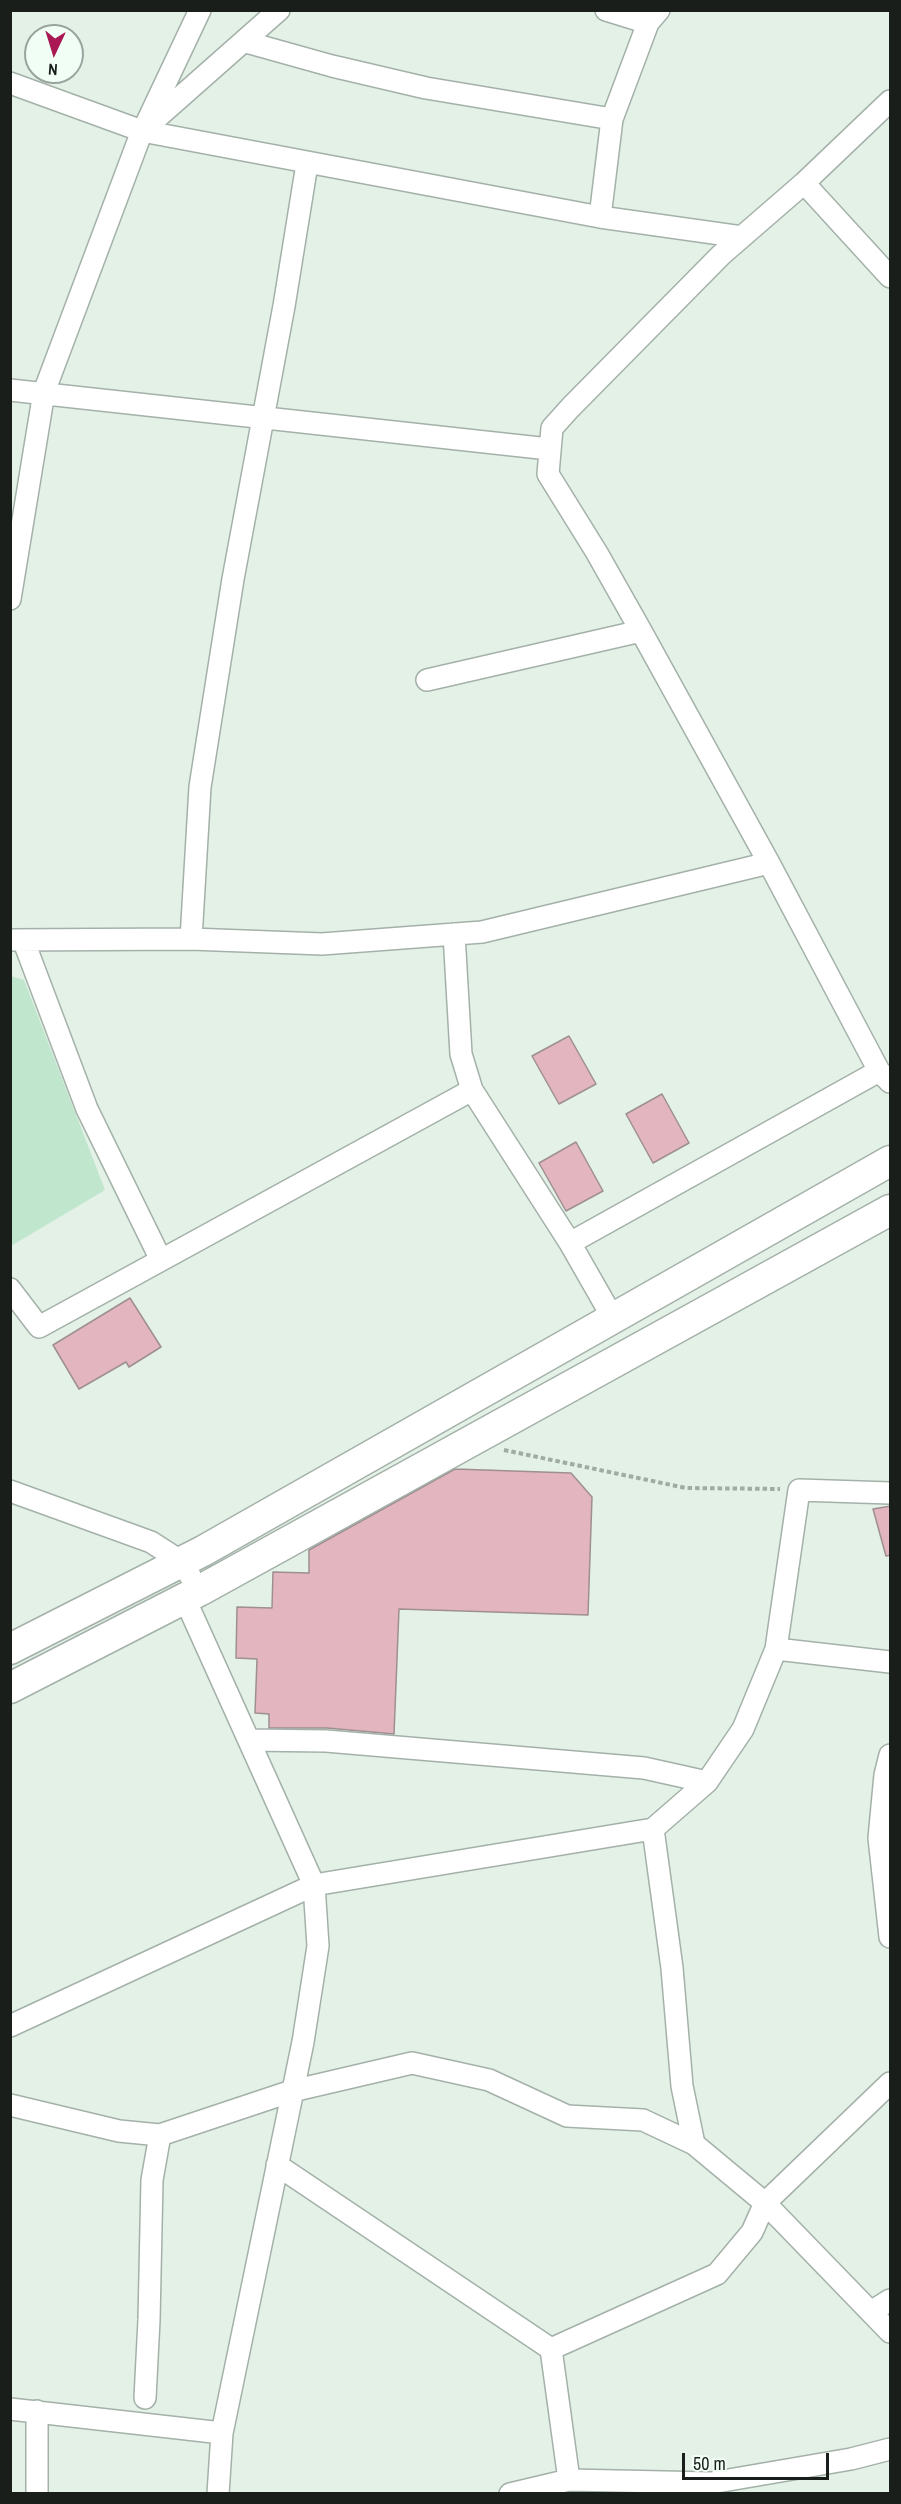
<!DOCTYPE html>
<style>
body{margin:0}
#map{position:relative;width:901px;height:2504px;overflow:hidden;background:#e3f1e7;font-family:"Archivo Narrow",sans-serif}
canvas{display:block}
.frame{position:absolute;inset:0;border:12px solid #1a1e1b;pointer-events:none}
.north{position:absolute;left:24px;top:24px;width:60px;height:60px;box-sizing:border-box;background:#f0fef5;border:2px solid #9aa49e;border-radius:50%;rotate:184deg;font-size:16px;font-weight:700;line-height:24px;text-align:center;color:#1a1e1b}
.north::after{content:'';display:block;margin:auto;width:21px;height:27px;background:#a91853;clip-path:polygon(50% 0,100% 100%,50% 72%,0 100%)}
.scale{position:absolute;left:682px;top:2453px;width:147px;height:27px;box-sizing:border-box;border:3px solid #1a1e1b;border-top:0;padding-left:8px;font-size:18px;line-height:21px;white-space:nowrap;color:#1a1e1b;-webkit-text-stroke:4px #f0fef5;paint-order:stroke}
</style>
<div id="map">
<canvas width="901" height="2504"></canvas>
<div class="frame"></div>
<div class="north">N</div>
<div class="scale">50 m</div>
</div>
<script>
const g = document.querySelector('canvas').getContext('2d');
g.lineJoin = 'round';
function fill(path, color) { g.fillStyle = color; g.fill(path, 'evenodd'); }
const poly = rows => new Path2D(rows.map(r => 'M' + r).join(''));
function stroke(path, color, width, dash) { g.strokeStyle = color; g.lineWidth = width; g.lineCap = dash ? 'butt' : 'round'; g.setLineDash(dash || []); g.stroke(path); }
const green = poly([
 [11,976,24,980,105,1190,11,1246]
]);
const building = poly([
 [569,1036,596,1084,559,1104,532,1056,569,1036],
 [662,1094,689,1143,653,1163,626,1114,662,1094],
 [576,1142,603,1191,566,1211,539,1163,576,1142],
 [130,1298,161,1347,129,1367,126,1362,79,1389,53,1345,130,1298],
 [455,1469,571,1473,592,1497,588,1615,399,1609,394,1734,327,1728,269,1728,269,1714,255,1713,257,1659,236,1658,237,1607,272,1608,273,1572,309,1573,309,1550,455,1469],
 [891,1506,891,1555,886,1556,873,1509,891,1506]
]);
const path = poly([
 [504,1450,686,1488,780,1489]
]);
const street = poly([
 [606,10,648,23],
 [246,42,332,66,426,88,612,119],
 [10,83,142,131,600,217,612,119,648,23,659,10],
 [890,101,804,183,721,255,570,408,552,428,548,474,597,553,641,631,769,863,879,1071,890,1082],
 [147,122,200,10],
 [804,183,890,277],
 [600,217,742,237],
 [10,390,549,449],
 [10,599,44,392,142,131,279,10],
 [427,680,641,631],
 [454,934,461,1054,472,1090,570,1243,614,1320],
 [191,939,200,787,233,579,284,306,307,164],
 [10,940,191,939,322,944,482,932,769,863],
 [24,942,87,1109,161,1260],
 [570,1243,879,1071],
 [10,1289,39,1327,472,1090],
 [10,1491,151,1542,182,1562,199,1591],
 [185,1599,314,1885,318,1946,303,2042,222,2433,218,2494],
 [776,1649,890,1662],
 [249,1740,326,1741,644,1768,707,1782],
 [890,1755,885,1775,879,1838,890,1937],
 [653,1829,672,1968,682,2086,694,2144],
 [10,2026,314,1885,653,1829,707,1782,743,1729,776,1649,799,1490,890,1493],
 [10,2105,119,2131,160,2135,292,2091,412,2063,489,2080,567,2116,643,2120,694,2144,765,2203,890,2332],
 [277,2165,551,2349],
 [871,2312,890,2300],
 [145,2398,149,2320,152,2180,160,2135],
 [10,2409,222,2433],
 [569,2480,551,2349,717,2274,752,2232,765,2203,890,2083],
 [37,2494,37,2411],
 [510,2494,569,2480,711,2483,851,2459,890,2449]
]);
const secondary = poly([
 [10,1649,203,1551,890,1161],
 [10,1688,199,1591,890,1210]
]);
fill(green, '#c0e6ce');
fill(building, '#e3b5bf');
stroke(building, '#9e8f92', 1.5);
stroke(street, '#a4b1a9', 24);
stroke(secondary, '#a4b1a9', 33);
stroke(path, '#a0aba3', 4, [4.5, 3]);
stroke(street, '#fff', 21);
stroke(secondary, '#fff', 30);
</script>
